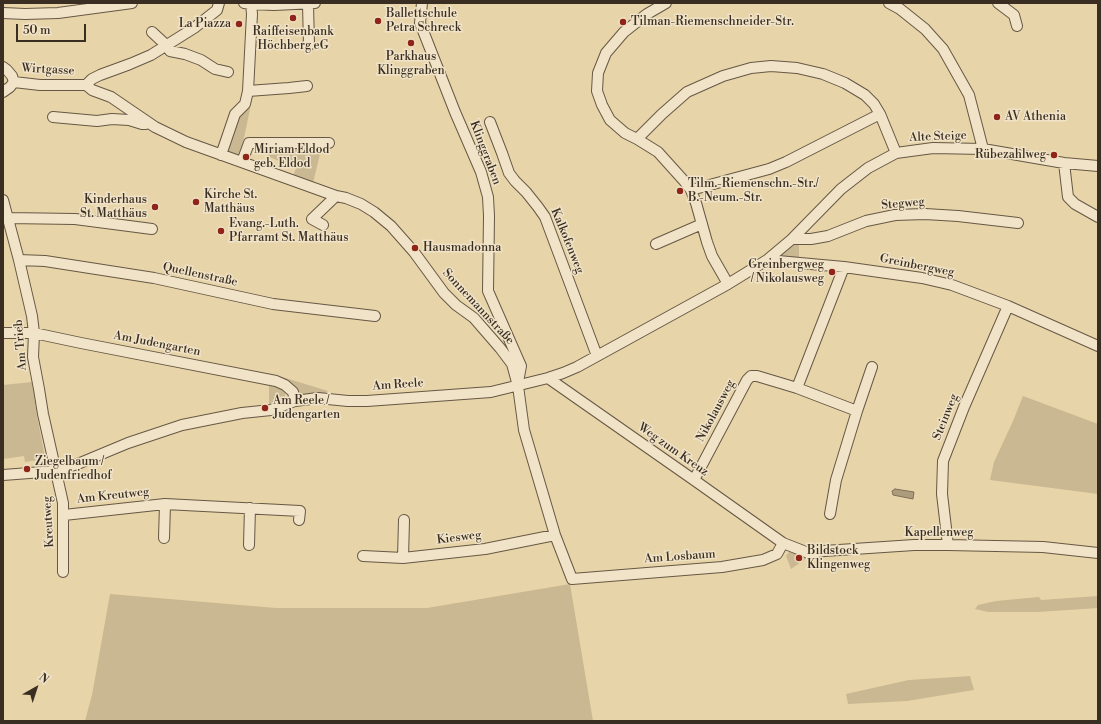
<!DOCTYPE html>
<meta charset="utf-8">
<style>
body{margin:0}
#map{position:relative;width:1101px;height:724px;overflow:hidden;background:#e8d4a9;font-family:"Libre Bodoni",serif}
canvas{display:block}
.frame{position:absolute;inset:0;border:4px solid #3a2e23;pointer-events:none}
.north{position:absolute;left:16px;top:668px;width:40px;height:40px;-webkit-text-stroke:3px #f0e3c7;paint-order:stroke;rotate:39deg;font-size:11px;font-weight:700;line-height:16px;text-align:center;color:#3a2e23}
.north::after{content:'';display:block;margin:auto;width:14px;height:18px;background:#3a2e23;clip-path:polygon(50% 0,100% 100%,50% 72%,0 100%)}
.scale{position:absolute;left:16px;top:24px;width:70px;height:18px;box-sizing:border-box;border:2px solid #3a2e23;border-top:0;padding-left:5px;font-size:12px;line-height:14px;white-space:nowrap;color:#3a2e23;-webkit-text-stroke:3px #f0e3c7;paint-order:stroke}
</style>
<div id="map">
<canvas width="1101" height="724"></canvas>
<div class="frame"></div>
<div class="north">N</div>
<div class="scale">50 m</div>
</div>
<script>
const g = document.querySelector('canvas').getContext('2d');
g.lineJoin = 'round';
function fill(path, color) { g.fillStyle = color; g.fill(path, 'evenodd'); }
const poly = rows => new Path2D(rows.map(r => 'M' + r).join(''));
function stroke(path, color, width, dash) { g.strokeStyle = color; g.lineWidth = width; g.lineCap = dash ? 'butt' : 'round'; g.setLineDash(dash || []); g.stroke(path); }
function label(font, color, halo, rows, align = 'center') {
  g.font = font + ' "Libre Bodoni",serif'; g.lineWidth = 3; g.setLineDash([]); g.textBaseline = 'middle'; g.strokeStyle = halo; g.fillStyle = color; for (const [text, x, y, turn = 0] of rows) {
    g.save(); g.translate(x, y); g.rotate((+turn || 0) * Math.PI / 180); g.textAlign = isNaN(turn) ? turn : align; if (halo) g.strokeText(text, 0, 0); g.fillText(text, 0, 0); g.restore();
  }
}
const green = poly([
 [252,74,250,109,240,157,225,151,234,117,243,92],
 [271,146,322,146,312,187,292,180,296,168,267,156],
 [797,242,799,246,799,259,779,256,790,243],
 [279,376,328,391,325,393,316,395,303,395,298,394,281,379],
 [32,382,37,416,45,457,43,459,25,462,24,456,3,459,3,385],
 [269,385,276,387,282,389,285,393,285,397,283,401,269,405],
 [1023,396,1098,424,1098,494,990,480,994,462,1013,421],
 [791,549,806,553,807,558,791,569,786,556],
 [570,584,593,721,85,721,92,695,110,594,276,608,427,608],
 [1098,596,1098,608,1038,612,988,612,975,609,978,605,996,601,1039,597,1041,600],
 [970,676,974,690,907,701,848,704,846,694,909,680]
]);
const water = poly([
 [895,489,914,492,913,499,893,495,892,491,895,489]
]);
const street = poly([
 [244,3,251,4,274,5,315,3],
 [422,3,420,23,455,112,481,172,488,197,489,216,488,291,521,366,518,382],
 [666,3,647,14,624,32,606,53,598,73,597,91,602,105,610,120,625,133,637,139,658,152,685,182,691,190,696,203,707,242,712,256,728,284],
 [889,3,900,9,925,29,943,49,969,95,983,149],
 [998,3,1014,15,1017,26],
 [3,13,25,14,58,13,132,3],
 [152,32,166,45,170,51,185,54,201,60,215,69,228,72],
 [307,45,309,45,308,4],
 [3,67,7,70,12,76,14,82],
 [14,82,40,85,86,85,92,79,100,75,130,64,151,55,194,28,217,10,219,3],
 [86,85,92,90,111,97,155,127,186,142,336,196,346,198,361,204,374,212,391,226,414,252,444,293,456,305,474,318,500,348,512,364,518,386,524,430,555,535,572,579,722,567,763,560,777,554,783,543],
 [248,91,289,88,307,86],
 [3,92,10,87,14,82],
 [53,117,97,121,112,119,129,120,142,124,146,124],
 [490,122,502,153,509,173,515,181,526,192,538,207,545,217,597,356],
 [637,139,662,114,687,92,723,76,751,68,771,66,797,68,823,74,845,83,865,95,874,104,880,114,896,153],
 [221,155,235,114,245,104,248,91,252,14,251,4],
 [242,162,249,143,329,143],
 [1064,163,1068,197,1075,204,1098,217],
 [691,190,769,169,786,162,880,114],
 [3,200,19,260,32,316,34,333,33,357,39,389,43,414,63,503,63,572],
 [8,218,75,219,152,229],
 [323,225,312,219,336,196],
 [792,239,811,239,828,236,866,221,895,215,925,214,958,216,1018,223],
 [656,244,702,224],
 [19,260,45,261,154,278,273,304,375,316],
 [767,260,844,267,922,278,952,285,1008,306,1098,346],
 [3,333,34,333,81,343,276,381,285,385,293,392,295,401],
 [548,378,694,480,783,543,811,554,817,552,824,551,914,545,948,545,1043,547,1098,553],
 [797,388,857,411,872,367],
 [3,475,56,471,80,463,128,443,182,425,242,413,271,410,295,401,318,398,348,401,367,401,491,392,548,378,563,373,577,367,728,284,767,260,792,239,841,189,868,168,896,153,933,148,983,149,1064,163,1098,166],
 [694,480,747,380,751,376,757,376,797,388,844,267],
 [830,514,836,480,857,411],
 [64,515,165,504,300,511,299,520],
 [164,538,165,504],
 [249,545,250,508],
 [948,545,942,494,943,461,964,407,1008,306],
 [363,556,403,558,485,549,555,535],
 [403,558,404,520]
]);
const markers = [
 [293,18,4,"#8f2418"],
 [378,21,4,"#8f2418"],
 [623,22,4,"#8f2418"],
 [239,24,4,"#8f2418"],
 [411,43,4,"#8f2418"],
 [997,117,4,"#8f2418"],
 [1054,155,4,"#8f2418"],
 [246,157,4,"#8f2418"],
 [680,191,4,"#8f2418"],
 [196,202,4,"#8f2418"],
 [155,207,4,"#8f2418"],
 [221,231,4,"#8f2418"],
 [415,248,4,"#8f2418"],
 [832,272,4,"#8f2418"],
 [265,408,4,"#8f2418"],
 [27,469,4,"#8f2418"],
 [799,558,4,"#8f2418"]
];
const poiNames = [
 ["Ballettschule",386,14],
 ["Petra Schreck",386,28],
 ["Tilman-Riemenschneider-Str.",631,22],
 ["La Piazza",231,24,"right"],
 ["Raiffeisenbank",293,32,"center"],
 ["Höchberg eG",293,46,"center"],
 ["Parkhaus",411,57,"center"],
 ["Klinggraben",411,71,"center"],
 ["AV Athenia",1005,117],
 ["Miriam Eldod",254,150],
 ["geb. Eldod",254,164],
 ["Rübezahlweg",1046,155,"right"],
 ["Tilm.-Riemenschn.-Str./",688,184],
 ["B.-Neum.-Str.",688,198],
 ["Kirche St.",204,195],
 ["Matthäus",204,209],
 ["Kinderhaus",147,200,"right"],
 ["St. Matthäus",147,214,"right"],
 ["Evang.-Luth.",229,224],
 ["Pfarramt St. Matthäus",229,238],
 ["Hausmadonna",423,248],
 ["Greinbergweg",824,265,"right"],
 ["/ Nikolausweg",824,279,"right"],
 ["Am Reele /",273,401],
 ["Judengarten",273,415],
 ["Ziegelbaum /",35,462],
 ["Judenfriedhof",35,476],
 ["Bildstock",807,551],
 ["Klingenweg",807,565]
];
const streetNames = [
 ["Wirtgasse",48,70,3],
 ["Alte Steige",938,137,-2],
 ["Klinggraben",485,153,69],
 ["Stegweg",903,204,-5],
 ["Kalkofenweg",567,241,68],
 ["Greinbergweg",917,266,11],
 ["Quellenstraße",200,275,12],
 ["Sonnemannstraße",478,307,47],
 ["Am Judengarten",157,344,11],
 ["Am Trieb",21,345,-95],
 ["Am Reele",398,385,-4],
 ["Nikolausweg",716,411,-62],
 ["Steinweg",946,417,-68],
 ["Weg zum Kreuz",673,450,35],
 ["Am Kreutweg",113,496,-6],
 ["Kreutweg",49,522,-93],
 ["Kapellenweg",939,533],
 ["Kiesweg",459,538,-7],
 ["Am Losbaum",680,557,-4]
];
fill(green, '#cab892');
fill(water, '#ad9c7b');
stroke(water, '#7f7058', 1);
stroke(street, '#665844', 12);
stroke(street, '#f0e3c7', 10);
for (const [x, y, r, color] of markers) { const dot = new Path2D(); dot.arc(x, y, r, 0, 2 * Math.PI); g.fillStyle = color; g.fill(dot); stroke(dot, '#f0e3c7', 1.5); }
label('12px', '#3a2e23', '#f0e3c7', poiNames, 'left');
label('12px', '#3a2e23', '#f0e3c7', streetNames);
</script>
